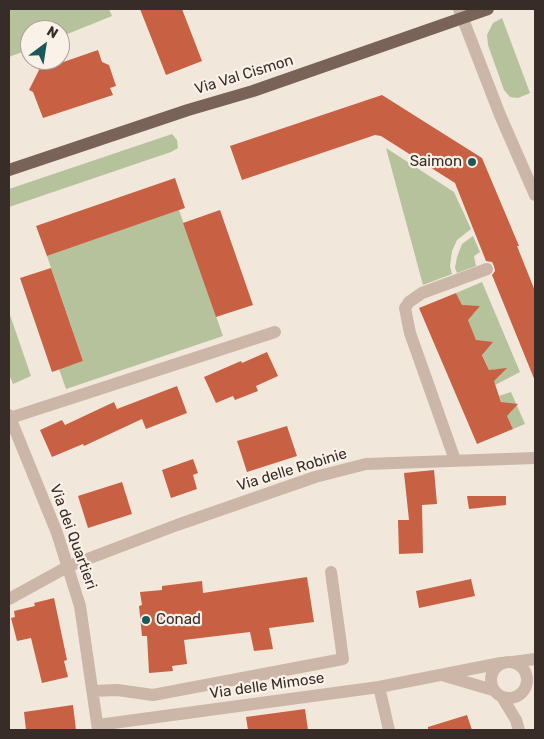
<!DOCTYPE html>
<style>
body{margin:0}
#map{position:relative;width:544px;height:739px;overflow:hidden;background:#f2e7db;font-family:Rubik,sans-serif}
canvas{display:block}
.frame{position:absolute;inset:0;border:10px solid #372c28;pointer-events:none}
.north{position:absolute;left:20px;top:20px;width:50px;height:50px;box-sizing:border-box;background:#faf1e8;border:1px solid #aca29b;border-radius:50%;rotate:31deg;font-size:14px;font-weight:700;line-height:20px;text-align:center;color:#372c28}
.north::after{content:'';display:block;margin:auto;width:18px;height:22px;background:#1c5759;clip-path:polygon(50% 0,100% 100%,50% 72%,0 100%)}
</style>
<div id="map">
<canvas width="544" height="739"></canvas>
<div class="frame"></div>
<div class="north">N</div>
</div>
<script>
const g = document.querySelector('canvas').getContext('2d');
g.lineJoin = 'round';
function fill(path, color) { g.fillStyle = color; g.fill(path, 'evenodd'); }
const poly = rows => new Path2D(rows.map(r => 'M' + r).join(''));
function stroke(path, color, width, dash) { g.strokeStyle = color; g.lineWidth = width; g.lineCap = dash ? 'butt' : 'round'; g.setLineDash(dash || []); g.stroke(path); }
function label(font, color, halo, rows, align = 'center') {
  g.font = font + ' Rubik,sans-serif'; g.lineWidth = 4.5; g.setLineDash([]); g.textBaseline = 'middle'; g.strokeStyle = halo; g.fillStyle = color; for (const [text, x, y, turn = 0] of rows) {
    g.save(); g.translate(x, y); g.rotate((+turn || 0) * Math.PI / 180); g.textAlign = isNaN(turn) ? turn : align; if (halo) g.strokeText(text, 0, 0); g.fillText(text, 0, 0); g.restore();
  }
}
const green = poly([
 [9,9,109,9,112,16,60,37,60,30,30,30,30,49,9,57],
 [502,18,530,93,518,98,510,97,504,90,488,45,487,35,493,23],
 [172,134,177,140,178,148,171,152,9,207,9,189],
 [386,148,454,192,471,229,457,240,452,251,450,266,452,274,423,285],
 [179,210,223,336,66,389,59,369,83,361,47,256],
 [473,236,480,252,474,256,476,266,457,273,455,268,457,257,462,244],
 [482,282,520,372,495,385,493,379,498,377,500,374,498,370,495,369,490,372,481,352,486,350,488,346,477,343,467,318,475,312,463,308,456,293],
 [9,312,31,376,13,384,9,374],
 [511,392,525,424,513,429,506,414,511,412,513,408,503,405,499,396]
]);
const building = poly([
 [140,9,182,9,202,61,166,75],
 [98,50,102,62,109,65,116,86,110,88,113,95,43,118,33,92,29,90,41,66,46,68],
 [382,95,482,158,519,246,517,246,535,291,535,381,492,275,495,271,494,266,492,262,486,261,455,183,381,136,375,135,242,180,230,146],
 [175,178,185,208,47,256,36,226],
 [220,210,253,305,216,317,183,223],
 [51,268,83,361,52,372,20,278],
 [456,293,462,305,480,306,468,320,476,340,493,342,482,355,489,370,507,368,494,381,501,402,518,404,507,416,513,429,477,444,419,308],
 [267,352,278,376,256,386,258,391,235,400,233,396,216,403,204,377,241,361,242,363],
 [177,386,187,413,146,429,142,419,84,446,83,444,52,457,40,430,62,420,65,425,114,402,117,409],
 [287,426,297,456,247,472,237,441],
 [193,459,198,473,193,475,197,489,171,498,162,470],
 [434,470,437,504,422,505,423,553,399,554,398,520,409,520,404,473],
 [122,482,132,514,88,528,78,496],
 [467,496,506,496,506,505,469,509],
 [307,577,314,622,269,628,273,649,254,651,250,632,184,640,187,664,172,666,173,671,149,673,147,636,142,636,139,606,142,605,140,592,162,590,162,586,202,581,203,593],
 [471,579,475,596,419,608,416,591],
 [54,598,67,660,64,661,68,677,42,683,31,638,17,641,11,618,15,617,14,611,35,606,34,603],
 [73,705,76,730,26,730,24,712],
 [305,709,308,730,248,730,246,717],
 [467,715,472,730,428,730,428,727]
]);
const minor = poly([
 [459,9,500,115,535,195],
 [9,415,57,533,80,606,98,730],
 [10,418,275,332],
 [455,460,410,333,405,308,409,302,422,293,487,269],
 [9,599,69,566,177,525,315,477,366,464,535,458],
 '491 680a18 18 0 1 1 36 0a18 18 0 1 1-36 0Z',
 [513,662,535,659],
 [445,676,493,690],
 [379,687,389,730],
 [93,691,117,690,153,695,343,659,331,572],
 [502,697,516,720,519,730],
 [98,725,379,687,501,663]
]);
const major = poly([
 [9,170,188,110,253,91,488,9]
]);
const markers = [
 [472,162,5,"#1c5759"],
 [146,620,5,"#1c5759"]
];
const streetNames = [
 ["Via Val Cismon",244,75,-17],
 ["Via delle Robinie",292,470,-17],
 ["Via dei Quartieri",73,537,70],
 ["Via delle Mimose",267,686,-8]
];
const poiNames = [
 ["Saimon",462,162],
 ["Conad",156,620,"left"]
];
fill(green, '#b5c29b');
fill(building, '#c86043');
stroke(minor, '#cbb6a7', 12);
stroke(major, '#796358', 12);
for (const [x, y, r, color] of markers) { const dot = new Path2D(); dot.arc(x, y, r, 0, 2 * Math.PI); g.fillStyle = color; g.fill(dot); stroke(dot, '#faf1e8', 2); }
label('15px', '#372c28', '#faf1e8', streetNames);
label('15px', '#372c28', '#faf1e8', poiNames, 'right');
</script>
